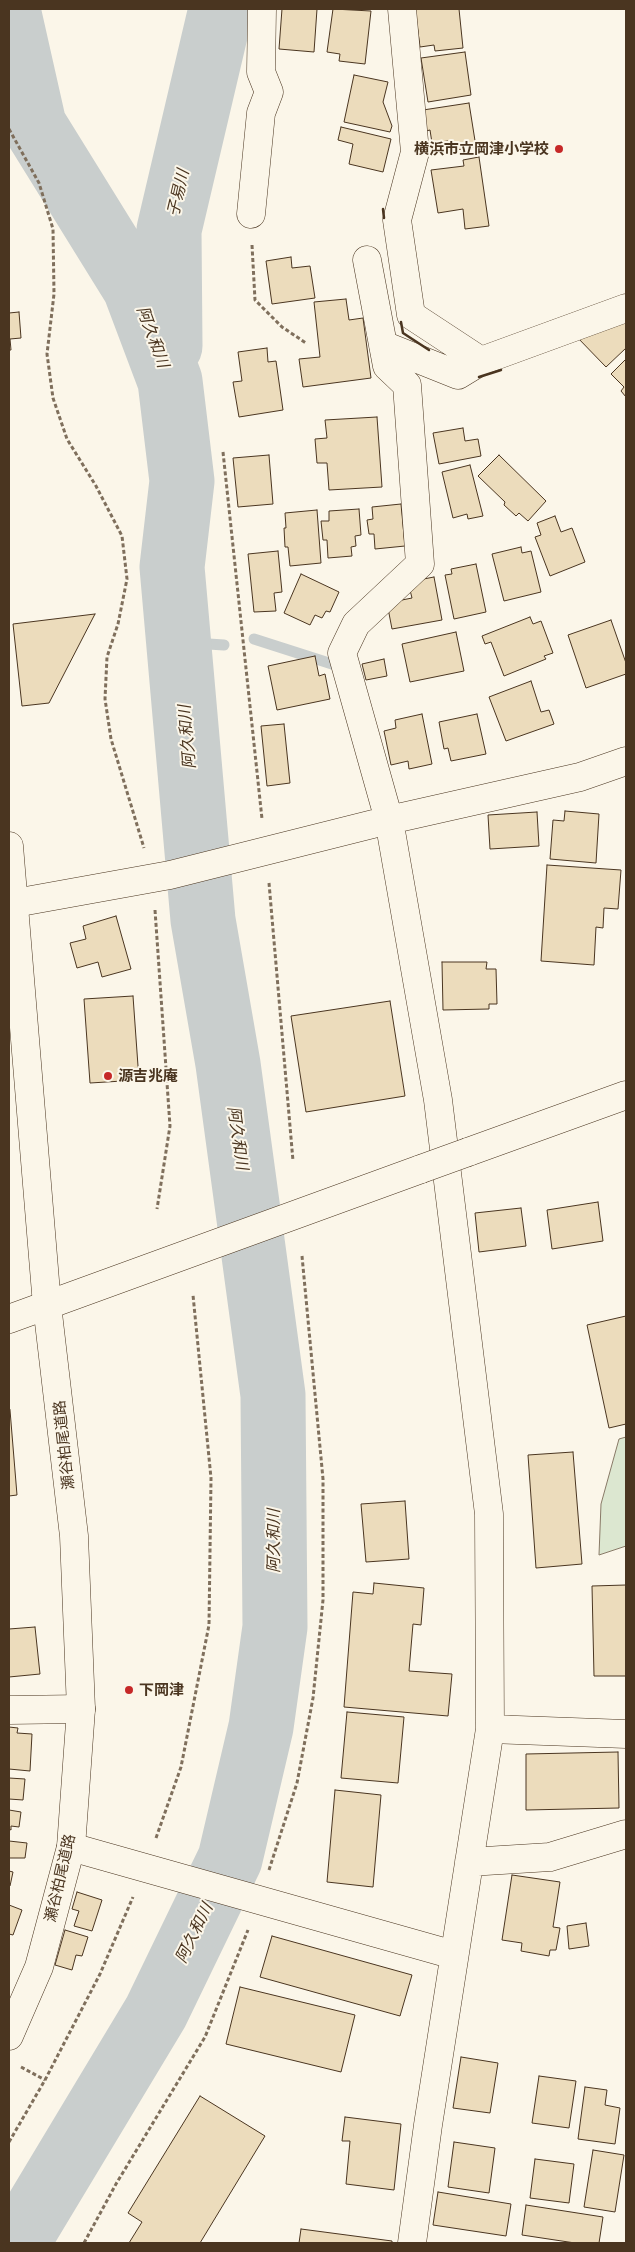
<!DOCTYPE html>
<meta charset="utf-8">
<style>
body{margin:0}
#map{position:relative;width:635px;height:2252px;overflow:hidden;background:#fbf6e9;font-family:Commissioner,sans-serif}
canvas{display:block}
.frame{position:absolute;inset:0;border:10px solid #4a3520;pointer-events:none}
</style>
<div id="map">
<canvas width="635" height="2252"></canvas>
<div class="frame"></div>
</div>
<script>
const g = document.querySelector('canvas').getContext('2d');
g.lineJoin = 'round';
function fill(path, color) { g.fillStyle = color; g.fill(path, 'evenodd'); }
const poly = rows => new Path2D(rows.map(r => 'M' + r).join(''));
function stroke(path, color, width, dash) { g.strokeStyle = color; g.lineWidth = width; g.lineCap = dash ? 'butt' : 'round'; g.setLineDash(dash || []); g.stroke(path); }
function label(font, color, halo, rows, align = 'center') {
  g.font = font + ' Commissioner,"Noto Sans JP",sans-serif'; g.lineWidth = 4; g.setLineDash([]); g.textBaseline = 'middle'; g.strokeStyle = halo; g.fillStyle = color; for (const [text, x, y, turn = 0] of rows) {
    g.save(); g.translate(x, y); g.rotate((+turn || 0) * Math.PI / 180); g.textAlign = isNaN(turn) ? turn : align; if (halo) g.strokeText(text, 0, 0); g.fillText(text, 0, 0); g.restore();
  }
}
const green = poly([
 [626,1437,626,1546,599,1555,601,1504,619,1439,626,1437]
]);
const stream = poly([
 [9,78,25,84],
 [254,639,332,664],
 [178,642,224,645]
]);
const river = poly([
 [9,14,34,125,135,288,170,381,182,481,172,567,203,920,228,1064,273,1395,275,1627,261,1727,230,1859,156,2012,17,2243],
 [170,346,169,230,221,9]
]);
const building = poly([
 [282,9,317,9,314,52,279,49,282,9],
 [333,9,371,11,365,64,339,61,340,54,327,52,333,9],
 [415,9,459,9,463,48,435,51,434,45,420,47,415,9],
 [465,52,471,95,428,102,421,58,465,52],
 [354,75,388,82,383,102,392,126,390,132,344,122,354,75],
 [469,103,476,147,449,151,448,141,432,143,430,130,426,131,423,110,469,103],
 [341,127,391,139,383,172,349,164,353,144,338,140,341,127],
 [479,157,489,226,465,229,463,209,438,213,431,170,464,166,463,160,479,157],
 [291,257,292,268,310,266,315,298,272,304,266,261,291,257],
 [346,299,349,320,363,318,371,378,303,387,299,359,320,357,314,302,346,299],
 [19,312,21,338,10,339,11,350,9,350,9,313,19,312],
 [626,318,626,348,606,367,576,336,626,318],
 [267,348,268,362,276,361,283,410,239,417,233,382,242,381,238,352,267,348],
 [626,359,626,397,621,391,624,387,611,374,626,359],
 [377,417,382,487,329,490,327,463,317,463,315,439,327,438,325,420,377,417],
 [463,428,465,441,478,439,481,456,439,464,433,433,463,428],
 [269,455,273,504,238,507,233,458,269,455],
 [499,455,546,501,528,521,519,513,516,516,504,505,505,502,478,476,499,455],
 [470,465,483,516,468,519,467,514,453,518,442,472,470,465],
 [401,504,405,546,375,549,374,534,369,534,367,520,373,519,372,507,401,504],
 [359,509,361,535,355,536,356,546,351,547,352,556,328,558,327,540,323,540,321,521,329,521,329,511,359,509],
 [317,510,321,563,290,566,288,547,285,547,284,528,286,528,285,513,317,510],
 [555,516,561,532,572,528,585,562,550,576,535,537,541,535,537,523,555,516],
 [521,547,522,553,531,551,541,592,504,601,492,554,521,547],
 [278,551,282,592,274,593,276,611,254,612,248,554,278,551],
 [476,564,486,612,454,619,445,575,452,574,451,569,476,564],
 [301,574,339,592,330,612,326,611,322,618,315,615,310,625,284,613,301,574],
 [434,577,442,620,392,629,387,603,412,598,408,582,434,577],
 [95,614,49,703,22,706,13,624,95,614],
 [530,617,533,624,541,621,553,653,544,656,546,659,504,676,491,642,485,644,482,636,530,617],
 [611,620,626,663,626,674,586,688,568,635,611,620],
 [456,632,464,671,410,682,402,644,456,632],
 [315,656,319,676,325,674,330,699,277,710,268,666,315,656],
 [384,659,387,676,366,680,362,664,384,659],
 [531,681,541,712,549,710,554,724,506,741,489,697,531,681],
 [422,714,432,764,409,769,408,761,391,765,384,731,396,728,395,720,422,714],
 [477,714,486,754,451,761,448,748,444,749,439,722,477,714],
 [284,724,290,783,267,786,261,726,284,724],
 [565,811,599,814,596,863,550,859,553,820,564,821,565,811],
 [537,812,539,846,490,849,488,815,537,812],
 [547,865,621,870,618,909,604,908,603,928,596,927,594,965,541,961,547,865],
 [116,916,131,969,102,977,98,962,77,968,70,943,86,939,83,926,116,916],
 [442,962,487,962,486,969,496,969,497,1004,489,1004,489,1009,443,1010,442,962],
 [133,996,139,1080,90,1083,84,999,133,996],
 [390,1001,405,1096,306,1112,291,1016,390,1001],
 [598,1202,603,1241,552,1249,547,1210,598,1202],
 [521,1208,526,1246,479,1252,475,1213,521,1208],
 [626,1316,626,1424,609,1428,587,1325,626,1316],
 [10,1410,17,1495,9,1496,9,1411,10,1410],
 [573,1452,582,1564,536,1568,528,1455,573,1452],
 [405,1501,409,1559,366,1562,361,1504,405,1501],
 [374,1583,424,1588,421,1625,413,1624,409,1671,452,1674,448,1716,344,1707,353,1592,373,1594,374,1583],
 [626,1585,626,1676,594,1676,592,1586,626,1585],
 [35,1627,40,1674,9,1677,9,1629,35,1627],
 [347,1712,404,1717,398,1783,341,1778,347,1712],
 [9,1727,18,1728,17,1733,32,1734,30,1771,9,1769,9,1727],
 [618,1752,619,1808,526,1810,526,1754,618,1752],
 [9,1778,25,1779,23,1800,9,1799,9,1778],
 [335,1790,381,1795,373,1887,327,1882,335,1790],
 [9,1810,21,1812,19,1827,11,1826,11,1830,9,1829,9,1810],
 [9,1841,27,1843,25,1858,9,1858,9,1841],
 [9,1871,13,1872,10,1886,9,1885,9,1871],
 [512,1875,560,1882,553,1927,560,1928,556,1950,550,1950,549,1956,521,1951,522,1943,502,1940,512,1875],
 [77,1892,102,1900,92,1931,74,1926,79,1911,72,1909,77,1892],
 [9,1905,22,1910,13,1935,9,1934,9,1905],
 [586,1923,589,1946,569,1949,567,1926,586,1923],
 [65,1930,88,1937,82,1956,76,1955,72,1970,55,1965,65,1930],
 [272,1936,412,1975,400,2016,260,1977,272,1936],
 [240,1987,355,2015,341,2072,226,2044,240,1987],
 [461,2057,498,2063,490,2113,453,2108,461,2057],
 [539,2076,576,2081,569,2128,532,2123,539,2076],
 [585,2087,607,2090,605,2105,620,2108,615,2144,578,2139,585,2087],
 [200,2096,265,2136,200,2243,129,2243,142,2222,128,2213,200,2096],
 [345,2117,401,2124,394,2190,346,2184,350,2141,342,2141,345,2117],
 [454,2142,495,2148,489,2193,448,2187,454,2142],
 [593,2150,624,2155,615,2212,584,2207,593,2150],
 [535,2159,574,2164,569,2203,530,2198,535,2159],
 [438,2192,511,2204,506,2236,433,2225,438,2192],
 [526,2205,603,2217,599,2243,575,2243,522,2235,526,2205],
 [301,2229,392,2241,392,2243,299,2243,301,2229]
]);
const path = poly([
 [9,129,39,183,53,229,54,294,47,354,53,398,67,439,96,486,122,536,127,579,118,624,107,657,105,699,111,739,144,848],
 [252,245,255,300,282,327,306,343],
 [223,452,262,819],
 [269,883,293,1161],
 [155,910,170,1126,157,1209],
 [156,1838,181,1767,209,1625,211,1478,193,1295],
 [269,1870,297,1783,313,1698,323,1600,323,1479,302,1256],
 [21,2067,45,2080],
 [9,2142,45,2080,100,1974,133,1897],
 [84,2243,116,2184,205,2037,248,1930]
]);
const minor = poly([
 [402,9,415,152,397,220,411,315,481,361,626,308],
 [251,214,261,113,269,92,261,72,262,9],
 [367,260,387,366,407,385,420,564,356,624,342,653,389,820,438,1100,489,1514,490,1729,428,2125,412,2243],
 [383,345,458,375,481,361],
 [15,903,170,875,389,820,580,777,626,761],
 [468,1152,626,1095],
 [9,1319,421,1169],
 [9,1710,81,1709],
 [490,1729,626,1734],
 [71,1847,454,1955],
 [469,1862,550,1857,626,1834]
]);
const major = poly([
 [9,846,47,1305,74,1536,81,1709,71,1847,39,1967,9,2036]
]);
const minorBridge = poly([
 [421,1169,468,1152]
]);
const wall = poly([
 [383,209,384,218],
 [401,322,403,333,429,350],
 [479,377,501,370]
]);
const markers = [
 [559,149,5,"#c62828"],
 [108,1076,5,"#c62828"],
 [129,1690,5,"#c62828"]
];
const poiNames = [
 ["横浜市立岡津小学校",549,149,"right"],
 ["源吉兆庵",118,1076],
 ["下岡津",139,1690]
];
const streetNames = [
 ["瀬谷柏尾道路",64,1445,-96],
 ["瀬谷柏尾道路",60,1878,-77]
];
const waterNames = [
 ["子易川",178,193,-77],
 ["阿久和川",153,337,70],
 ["阿久和川",187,737,-95],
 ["阿久和川",238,1138,82],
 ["阿久和川",274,1541,-90],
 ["阿久和川",194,1933,-64]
];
fill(green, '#dce7d0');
stroke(green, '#887966', 1);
stroke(stream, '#c9cecd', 11);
stroke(river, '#c9cecd', 65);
fill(building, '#ecdcbc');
stroke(building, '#4a3520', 1);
stroke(minor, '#4a3520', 29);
stroke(major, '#4a3520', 29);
stroke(path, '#7f6f5c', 3, [4, 2.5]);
stroke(minor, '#fbf6e9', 28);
stroke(major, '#fbf6e9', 28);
stroke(minorBridge, '#4a3520', 29, []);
stroke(minorBridge, '#fbf6e9', 28);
stroke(wall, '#4a3520', 2.5);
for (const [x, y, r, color] of markers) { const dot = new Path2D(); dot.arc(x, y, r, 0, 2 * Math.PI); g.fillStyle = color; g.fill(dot); stroke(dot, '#fbf6e9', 2); }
label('bold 15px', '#4a3520', '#fbf6e9', poiNames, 'left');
label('15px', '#4a3520', '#fbf6e9', streetNames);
label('italic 16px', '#4a3520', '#fbf6e9', waterNames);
</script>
